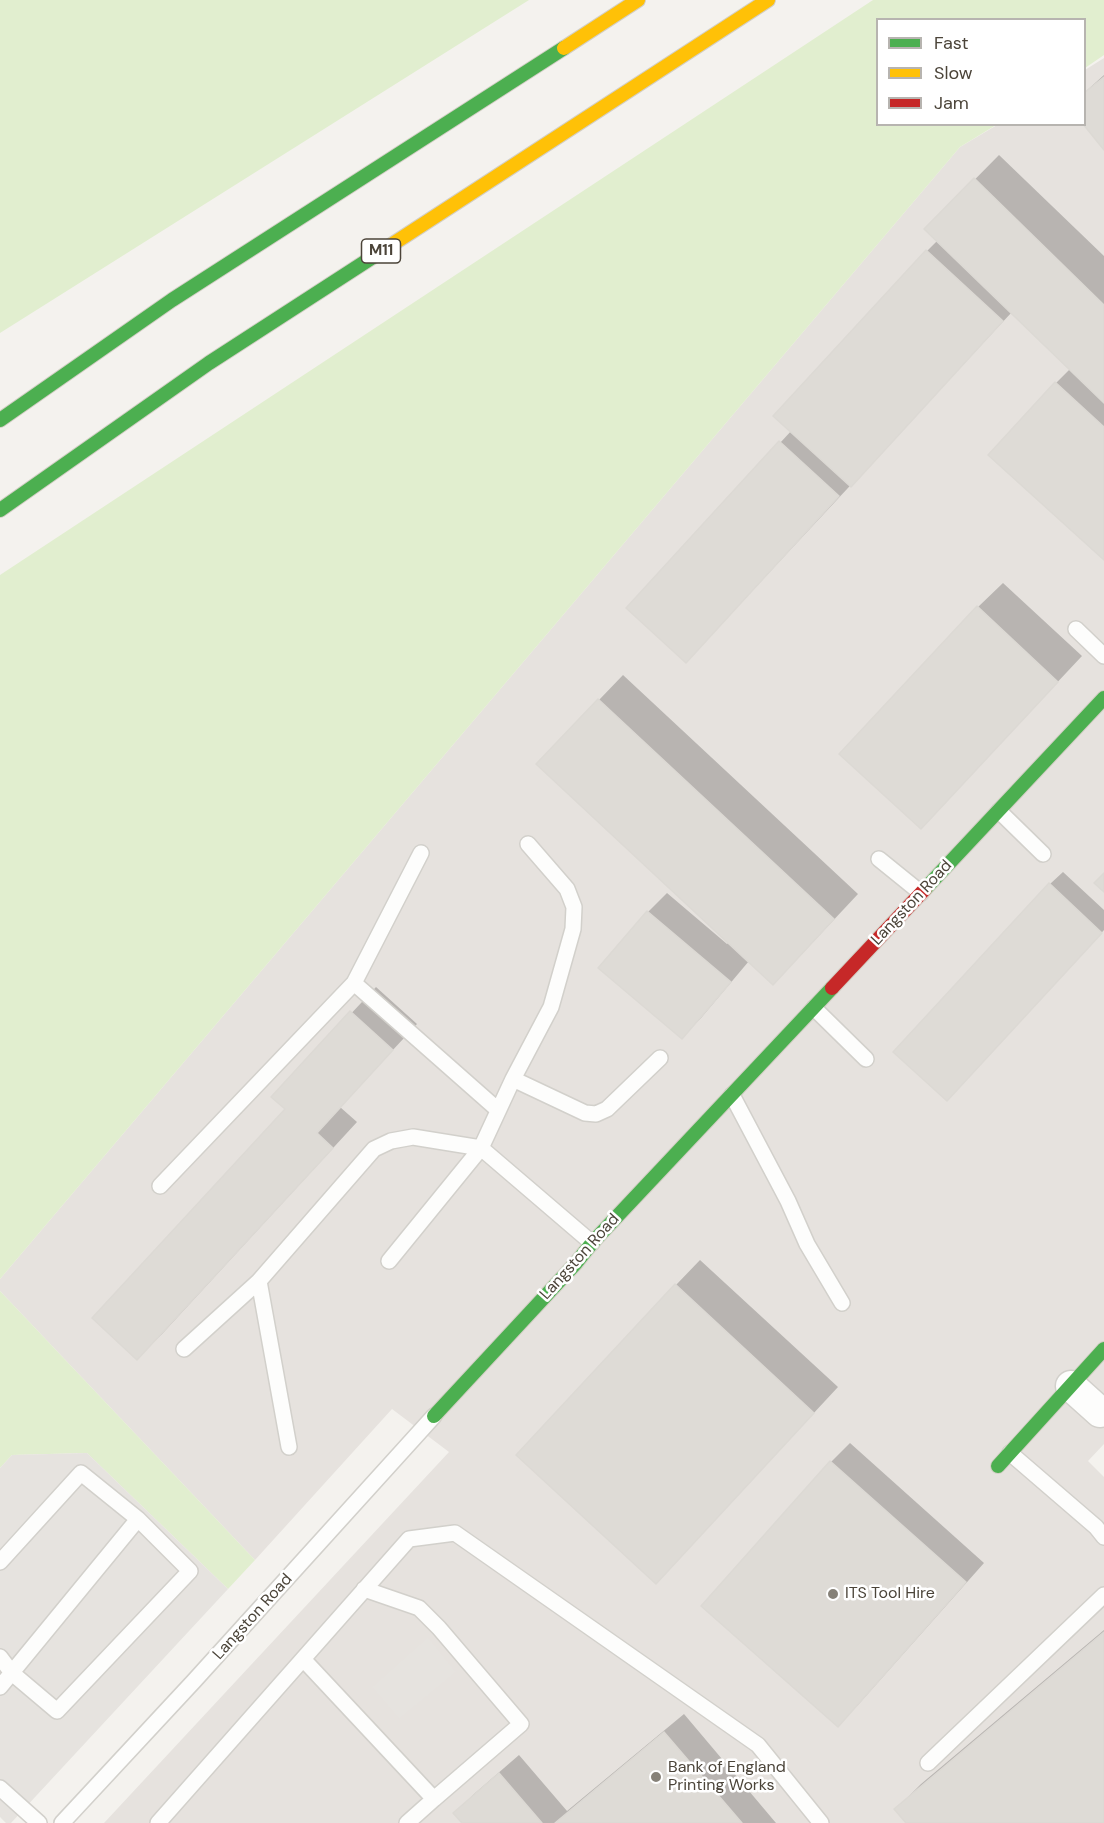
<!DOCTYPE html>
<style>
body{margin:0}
#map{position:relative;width:1104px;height:1823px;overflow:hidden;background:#f4f2ee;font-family:"DM Sans",sans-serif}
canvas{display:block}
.legend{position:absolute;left:876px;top:18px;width:210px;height:108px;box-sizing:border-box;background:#fff;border:2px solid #b7b4b0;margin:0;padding:8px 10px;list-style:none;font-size:18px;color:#4b4439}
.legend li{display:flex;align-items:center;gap:12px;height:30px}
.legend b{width:30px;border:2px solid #b7b4b0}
</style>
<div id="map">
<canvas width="1104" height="1823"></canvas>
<ul class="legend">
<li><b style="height:8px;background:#4caf50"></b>Fast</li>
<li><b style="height:8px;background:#ffc107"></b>Slow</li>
<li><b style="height:8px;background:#c62828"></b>Jam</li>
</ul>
</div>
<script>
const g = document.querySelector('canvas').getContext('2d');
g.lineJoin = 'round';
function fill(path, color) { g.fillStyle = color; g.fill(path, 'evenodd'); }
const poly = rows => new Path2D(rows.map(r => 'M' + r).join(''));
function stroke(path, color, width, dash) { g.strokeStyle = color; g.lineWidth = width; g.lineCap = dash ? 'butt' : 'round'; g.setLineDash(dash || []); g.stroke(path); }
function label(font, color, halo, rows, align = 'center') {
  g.font = font + ' "DM Sans",sans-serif'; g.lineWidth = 5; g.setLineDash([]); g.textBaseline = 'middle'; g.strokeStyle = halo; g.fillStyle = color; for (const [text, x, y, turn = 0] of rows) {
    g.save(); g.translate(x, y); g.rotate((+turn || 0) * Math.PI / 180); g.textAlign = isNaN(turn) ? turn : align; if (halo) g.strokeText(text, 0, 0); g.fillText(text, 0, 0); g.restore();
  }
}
const industrial = poly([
 [1104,58,1104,1444,1088,1461,1104,1477,1104,1823,104,1823,449,1452,392,1409,255,1560,0,1291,0,1279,960,147,997,125,1084,124,1085,70]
]);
const green = poly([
 [0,0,529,0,0,333],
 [873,0,1104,0,1104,55,1085,68,1084,20,878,20,878,124,996,125,960,147,0,1279,0,575],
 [0,1291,255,1560,228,1589,87,1453,12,1455,0,1468]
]);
const parking = poly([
 [87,1453,228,1589,11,1823,6,1823,0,1817,0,1468,12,1455],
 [428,1637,456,1672,399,1719,372,1687]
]);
const shadow = poly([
 [1104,75,1104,148,1084,124,1084,93],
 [999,155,1104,256,1104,558,1056,383,1070,369,1012,312,710,636,628,608,792,430,927,251,938,240,926,229],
 [1003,583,1082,656,945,802,978,607],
 [623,675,858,894,798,958,749,961,701,1018,682,1037,600,968,648,912,667,893,727,944,729,942,599,700],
 [1063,872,1104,910,1104,930,959,1087,1050,884],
 [376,987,417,1024,340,1107,357,1122,162,1334,137,1358,287,1109,273,1097],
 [700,1260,838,1387,680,1557,676,1285],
 [850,1443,984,1563,857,1706,831,1462],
 [1104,1630,1104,1823,908,1823,896,1809,921,1784],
 [684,1714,776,1823,464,1823,455,1813,474,1794,519,1755,567,1811]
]);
const building = poly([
 [1104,77,1104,150,1083,124,1084,124,1084,93,1104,77],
 [974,178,1104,305,1104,403,924,229,974,178],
 [926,250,1003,321,851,487,773,416,926,250],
 [1055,382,1104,427,1104,560,988,455,1055,382],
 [779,441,839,496,686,663,626,608,779,441],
 [977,606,1058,682,921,829,839,754,977,606],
 [598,699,834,919,773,985,536,764,598,699],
 [1104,873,1104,892,1094,883,1104,873],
 [1049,883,1102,933,947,1101,893,1052,1049,883],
 [647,911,731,982,682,1039,598,968,647,911],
 [350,1011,393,1050,317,1133,333,1148,137,1360,92,1318,285,1109,271,1097,350,1011],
 [675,1284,814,1413,656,1584,516,1455,675,1284],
 [830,1461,966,1582,838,1727,701,1606,830,1461],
 [1104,1632,1104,1823,906,1823,894,1809,1104,1632],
 [664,1732,742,1823,555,1823,664,1732],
 [499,1773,542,1823,462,1823,453,1813,499,1773]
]);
const lane = poly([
 [1076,629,1104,656],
 [999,811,1043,854],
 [879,859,921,893],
 [354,983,498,1110],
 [814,1008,866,1059],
 [513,1079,585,1113,596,1114,607,1109,660,1058],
 [732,1095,788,1201,807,1244,842,1303],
 [160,1186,354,983,421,853],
 [389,1261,481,1148,513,1079,551,1007,573,929,574,907,567,889,528,844],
 [184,1349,259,1281],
 [289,1447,259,1281,374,1149,391,1141,413,1137,481,1148,592,1243],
 [1010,1453,1096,1527,1104,1537],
 [0,1562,81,1473,138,1519,190,1571,57,1711,12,1673,0,1657],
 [364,1589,419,1608,439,1628,521,1724,434,1799],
 [303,1659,434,1799,407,1823],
 [0,1687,138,1519],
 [928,1763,1104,1595],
 [0,1788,39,1823],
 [62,1823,194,1681,434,1416],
 [158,1823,409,1539,455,1533,758,1745,821,1823]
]);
const street = poly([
 [1071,1386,1100,1412]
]);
const fast = poly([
 [0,420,172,300,564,48],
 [0,510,209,363,382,251],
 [925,889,1104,698],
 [434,1416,576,1263,592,1243,832,988],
 [998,1466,1104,1349]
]);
const slow = poly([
 [564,48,638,0],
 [382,251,768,0]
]);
const jam = poly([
 [832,988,925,889]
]);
const markers = [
 [833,1594,6,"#868178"],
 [656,1777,6,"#868178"]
];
const shields = [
 [381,251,39]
];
const shieldNames = [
 ["M11",381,251]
];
const streetNames = [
 ["Langston Road",912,903,-47],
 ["Langston Road",580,1257,-48],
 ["Langston Road",253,1617,-48]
];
const poiNames = [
 ["ITS Tool Hire",845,1594],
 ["Bank of England",668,1768],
 ["Printing Works",668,1786]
];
fill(industrial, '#e6e2de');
fill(green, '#e1eecf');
fill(parking, '#e6e3df');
fill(shadow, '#0003');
fill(building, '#dedbd6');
stroke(building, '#dcd9d4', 1.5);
stroke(lane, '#d2d0cb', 18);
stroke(street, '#d2d0cb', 33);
stroke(fast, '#d3cfc5', 16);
stroke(slow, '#d3cfc5', 16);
stroke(jam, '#d3cfc5', 16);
stroke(lane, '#fdfdfc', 15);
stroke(street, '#fdfdfc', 30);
stroke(fast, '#4caf50', 14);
stroke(slow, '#ffc107', 14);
stroke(jam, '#c62828', 14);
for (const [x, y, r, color] of markers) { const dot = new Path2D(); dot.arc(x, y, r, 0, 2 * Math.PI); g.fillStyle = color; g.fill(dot); stroke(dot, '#fff', 2); }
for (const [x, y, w] of shields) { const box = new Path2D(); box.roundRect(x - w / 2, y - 12, w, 24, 4.5); g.fillStyle = '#fff'; g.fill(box); stroke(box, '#4b4439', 1.5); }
label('bold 15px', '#4b4439', null, shieldNames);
label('16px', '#4b4439', '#fff', streetNames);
label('16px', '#4b4439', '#fff', poiNames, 'left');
</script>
